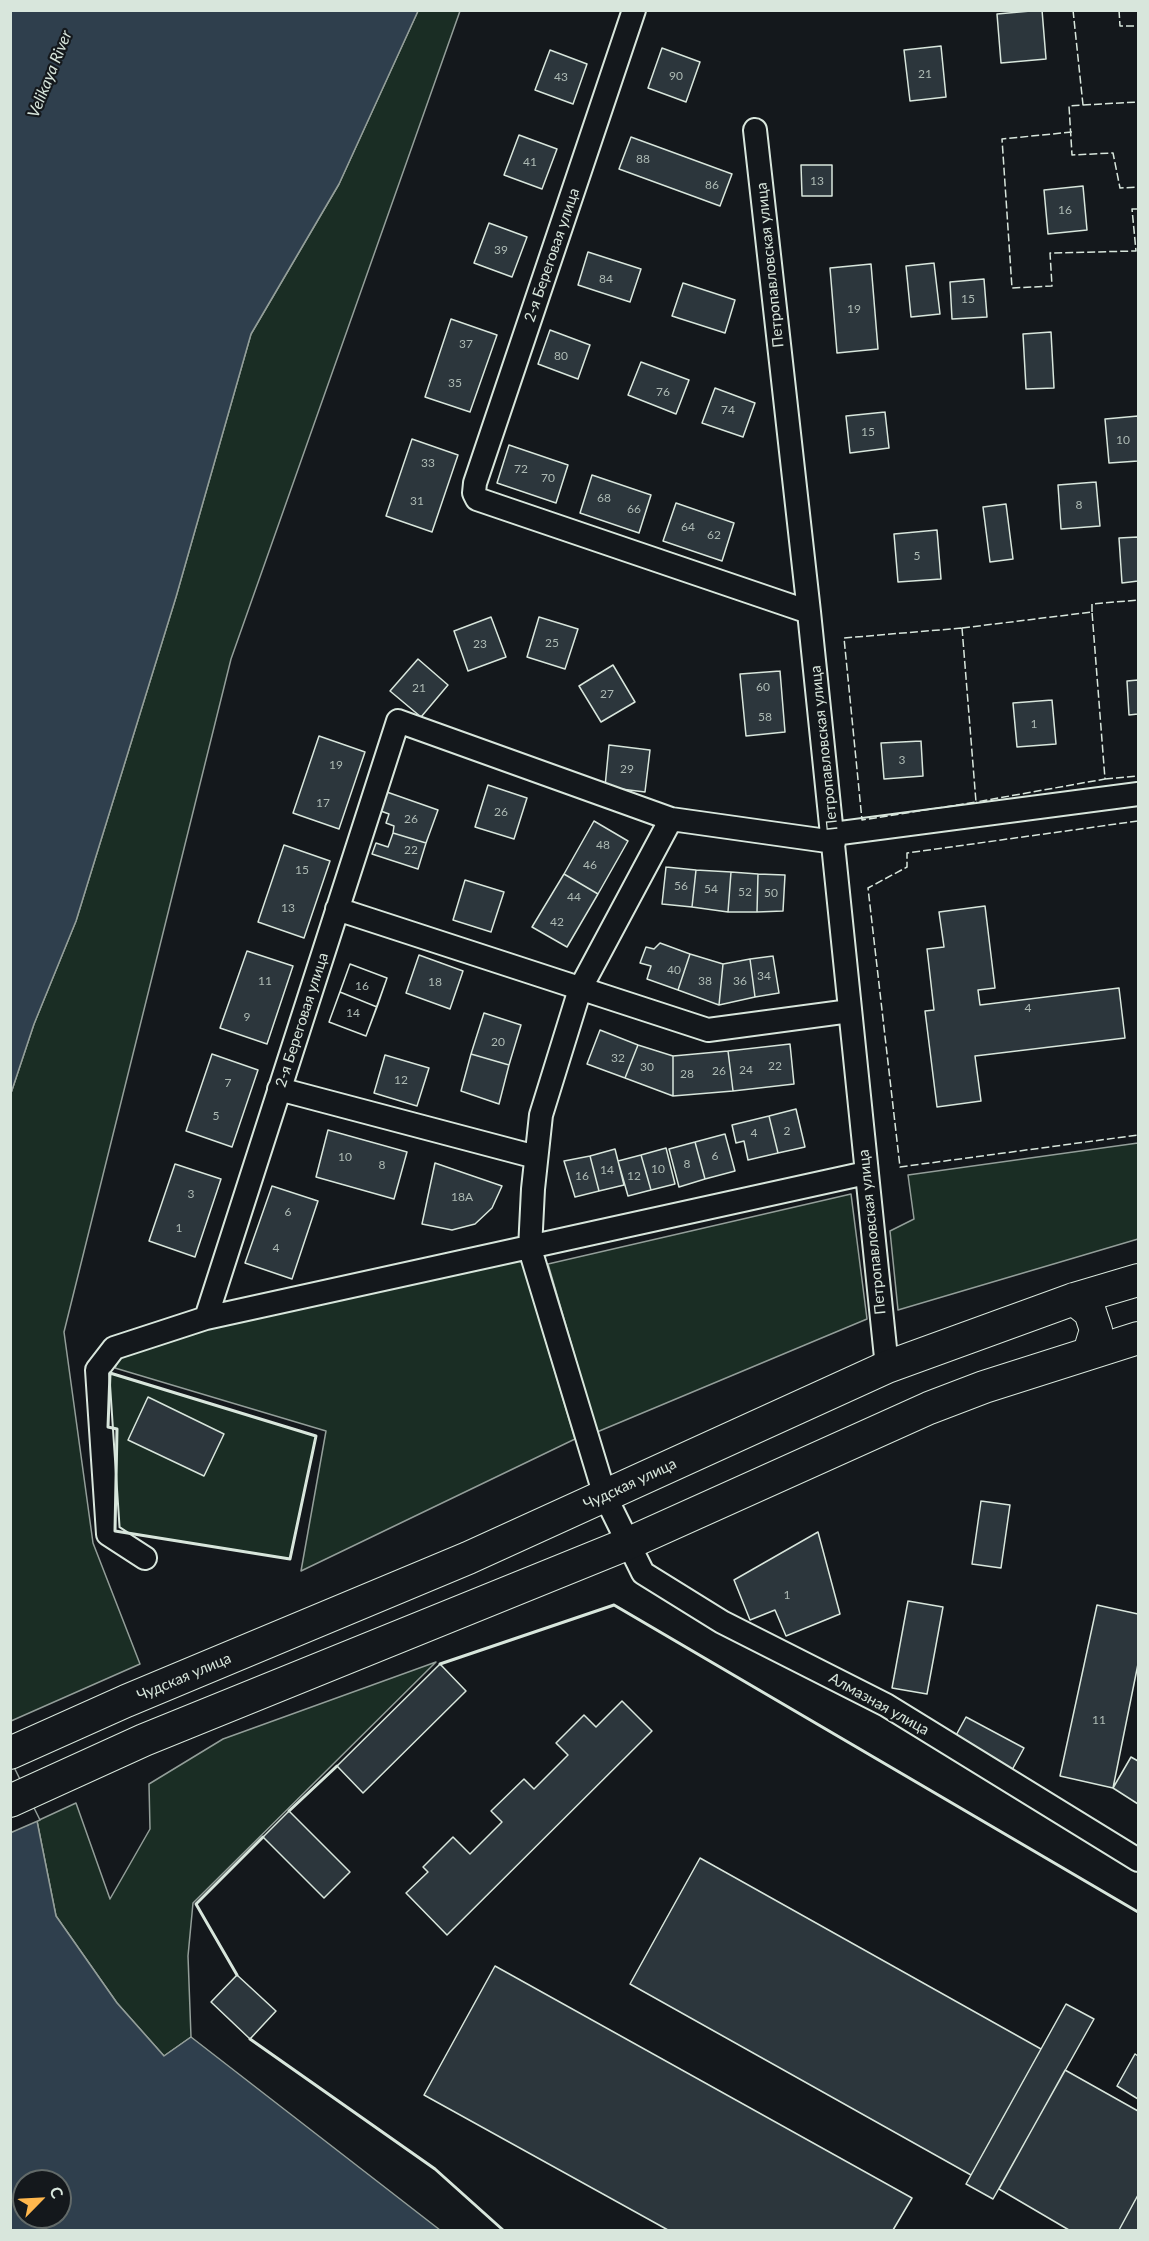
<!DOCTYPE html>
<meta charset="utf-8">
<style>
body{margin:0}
#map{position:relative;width:1149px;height:2241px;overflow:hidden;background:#14181c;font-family:Lato,sans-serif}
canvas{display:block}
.frame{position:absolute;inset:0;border:12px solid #d8e6dc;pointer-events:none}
.north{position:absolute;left:12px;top:2169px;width:60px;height:60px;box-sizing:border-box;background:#14181c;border:2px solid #626a69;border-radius:50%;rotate:66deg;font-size:16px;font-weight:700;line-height:24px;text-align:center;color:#d8e6dc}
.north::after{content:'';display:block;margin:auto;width:21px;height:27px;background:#ffb74d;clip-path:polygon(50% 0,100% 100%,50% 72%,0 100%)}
</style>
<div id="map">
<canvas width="1149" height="2241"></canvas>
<div class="frame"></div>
<div class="north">С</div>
</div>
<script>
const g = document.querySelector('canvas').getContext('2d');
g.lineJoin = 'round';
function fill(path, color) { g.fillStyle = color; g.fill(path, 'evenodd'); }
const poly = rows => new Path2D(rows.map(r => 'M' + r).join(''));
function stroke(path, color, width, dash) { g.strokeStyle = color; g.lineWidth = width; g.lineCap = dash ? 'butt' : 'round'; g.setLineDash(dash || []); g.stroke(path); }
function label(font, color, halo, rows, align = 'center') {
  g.font = font + ' Lato,sans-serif'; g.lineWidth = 4.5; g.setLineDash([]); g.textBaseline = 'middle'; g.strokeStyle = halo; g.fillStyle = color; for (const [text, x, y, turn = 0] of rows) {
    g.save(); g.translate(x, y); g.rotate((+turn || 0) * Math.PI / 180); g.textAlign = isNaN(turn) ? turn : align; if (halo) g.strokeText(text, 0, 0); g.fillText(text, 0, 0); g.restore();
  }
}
const green = poly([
 [418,11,460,11,231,659,64,1332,93,1543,140,1664,11,1721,11,1093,34,1024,76,921,176,597,251,334,339,184,418,11],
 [1138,1143,1138,1239,898,1310,890,1231,914,1219,908,1175,1138,1143],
 [851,1194,867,1319,597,1432,548,1264,851,1194],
 [520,1255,575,1439,301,1571,326,1431,115,1368,125,1346,520,1255],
 [110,1373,316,1436,290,1559,115,1531,117,1429,108,1427,110,1373],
 [436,1662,193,1903,188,1956,191,2037,164,2056,117,2003,56,1916,37,1821,76,1803,110,1899,150,1829,149,1784,223,1739,436,1662]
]);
const water = poly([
 [11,10,418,11,339,184,251,334,176,597,76,921,34,1024,11,1093,11,10],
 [10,1762,37,1821,56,1916,117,2003,164,2056,191,2037,440,2230,11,2230,10,1762],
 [24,2181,60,2181,60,2217,24,2217,24,2181]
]);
const pier = poly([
 [10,1759,40,1820,10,1833,10,1759]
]);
const building = poly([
 [1042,10,1046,59,1001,63,997,14,1042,10],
 [941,46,946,97,910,101,904,50,941,46],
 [662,48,700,62,686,102,648,88,662,48],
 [550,50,587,64,573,104,535,90,550,50],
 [519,135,557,149,542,189,504,175,519,135],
 [631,137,732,174,720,206,619,169,631,137],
 [801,165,832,165,832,196,802,196,801,165],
 [1083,186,1087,230,1048,234,1044,190,1083,186],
 [489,223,527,237,512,277,474,263,489,223],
 [588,252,641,269,630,302,578,285,588,252],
 [934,263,940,314,911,317,906,266,934,263],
 [871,264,878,349,837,353,830,268,871,264],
 [984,279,987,317,952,319,950,282,984,279],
 [683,283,735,300,725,333,672,316,683,283],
 [451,319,497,335,470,412,425,397,451,319],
 [550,330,590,345,578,379,538,364,550,330],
 [1051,332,1054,388,1026,389,1023,334,1051,332],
 [641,362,689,380,676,414,628,395,641,362],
 [715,388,755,403,743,437,702,423,715,388],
 [885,412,889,448,850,453,846,416,885,412],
 [1138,416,1138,461,1109,463,1105,419,1138,416],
 [412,439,458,455,432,532,386,516,412,439],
 [509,445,568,465,556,503,497,483,509,445],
 [592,475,651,495,639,533,580,513,592,475],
 [1096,482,1100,526,1061,529,1058,485,1096,482],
 [676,503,734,523,722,561,663,541,676,503],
 [1006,504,1013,559,990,562,983,507,1006,504],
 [937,530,941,579,898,582,894,534,937,530],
 [1138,537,1138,581,1122,583,1119,538,1138,537],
 [491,617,506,657,468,671,454,631,491,617],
 [539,617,578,629,565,669,527,657,539,617],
 [418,659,448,685,421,717,390,691,418,659],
 [613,665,635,702,601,722,579,686,613,665],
 [780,671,785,732,746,736,740,674,780,671],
 [1138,680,1138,714,1129,715,1127,681,1138,680],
 [1052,700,1056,744,1017,747,1013,703,1052,700],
 [319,736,365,752,339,829,293,813,319,736],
 [921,741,923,776,884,779,881,743,921,741],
 [609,745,650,750,645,792,605,787,609,745],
 [488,785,527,798,514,839,475,827,488,785],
 [384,791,438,810,426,843,393,833,394,826,386,823,389,814,378,810,384,791],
 [594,821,628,841,598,894,564,874,594,821],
 [393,833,426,843,418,869,372,854,376,843,388,847,393,833],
 [284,845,330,861,304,938,258,922,284,845],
 [666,867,696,870,692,907,662,904,666,867],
 [696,870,731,872,728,912,692,907,696,870],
 [731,872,758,874,757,912,728,912,731,872],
 [564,874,598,894,567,947,532,927,564,874],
 [758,874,785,875,783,911,757,912,758,874],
 [465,880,504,892,491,932,453,920,465,880],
 [985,906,995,988,978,990,980,1005,1119,988,1125,1038,975,1056,981,1101,937,1107,925,1011,934,1010,927,949,944,947,939,912,985,906],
 [660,943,690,954,678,990,647,979,651,966,640,963,646,947,654,949,660,943],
 [247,951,293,966,267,1044,220,1028,247,951],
 [690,954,723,964,719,1005,678,990,690,954],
 [419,955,463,971,450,1009,406,993,419,955],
 [773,956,779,993,755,997,750,959,773,956],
 [750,959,755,997,719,1005,723,964,750,959],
 [350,964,387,978,366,1036,329,1022,350,964],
 [350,964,387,978,377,1007,340,992,350,964],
 [340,992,377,1007,366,1036,329,1022,340,992],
 [484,1013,521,1025,509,1065,471,1054,484,1013],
 [600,1030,638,1045,625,1078,587,1064,600,1030],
 [790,1044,794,1084,733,1091,728,1051,790,1044],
 [638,1045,673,1056,673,1096,625,1078,638,1045],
 [728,1051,733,1091,673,1096,673,1056,728,1051],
 [212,1054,258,1070,232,1147,186,1131,212,1054],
 [471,1054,509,1065,499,1104,461,1091,471,1054],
 [385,1055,429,1068,417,1106,374,1093,385,1055],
 [796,1109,805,1147,778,1153,769,1116,796,1109],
 [769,1116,778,1153,748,1160,744,1141,736,1143,732,1125,769,1116],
 [328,1130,407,1152,394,1199,316,1177,328,1130],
 [725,1134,735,1171,705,1179,695,1142,725,1134],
 [695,1142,705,1179,679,1187,669,1149,695,1142],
 [666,1148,675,1184,651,1190,641,1155,666,1148],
 [615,1149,624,1185,599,1191,590,1156,615,1149],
 [641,1155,651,1190,628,1196,618,1161,641,1155],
 [590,1156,599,1191,575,1197,564,1161,590,1156],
 [435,1163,502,1186,492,1208,475,1224,452,1230,422,1224,435,1163],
 [175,1164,221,1179,195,1257,149,1241,175,1164],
 [272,1186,318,1201,292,1279,245,1263,272,1186],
 [148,1397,224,1434,204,1476,128,1440,148,1397],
 [981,1501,1010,1505,1001,1568,972,1564,981,1501],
 [818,1532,840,1614,786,1636,775,1610,750,1620,734,1580,818,1532],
 [908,1601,943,1607,927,1694,892,1688,908,1601],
 [1097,1605,1138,1614,1138,1664,1113,1788,1060,1776,1097,1605],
 [440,1664,466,1691,363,1793,337,1766,440,1664],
 [622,1701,652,1731,447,1935,406,1893,428,1872,423,1867,453,1837,470,1854,502,1822,491,1811,524,1779,534,1789,568,1755,556,1743,584,1715,596,1727,622,1701],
 [966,1717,1024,1748,1012,1770,954,1739,966,1717],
 [1131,1757,1138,1761,1138,1804,1113,1788,1131,1757],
 [289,1811,350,1872,324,1898,263,1837,289,1811],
 [700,1858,1041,2049,971,2175,630,1984,700,1858],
 [495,1966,912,2198,893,2230,668,2230,424,2095,495,1966],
 [237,1975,276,2011,250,2039,211,2002,237,1975],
 [1066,2004,1094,2019,993,2199,966,2184,1066,2004],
 [1135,2054,1138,2056,1138,2099,1117,2086,1135,2054],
 [1065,2070,1138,2111,1138,2195,1119,2230,1069,2230,999,2189,1065,2070],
 [1138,2195,1138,2230,1119,2230,1138,2195]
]);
const minor = poly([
 [634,10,475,483,474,493,477,499,809,612],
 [755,130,809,612,887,1367],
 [671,819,580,989,541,1115,533,1189,530,1249,605,1496,643,1573,722,1622,886,1705,1138,1860],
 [833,834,1138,794],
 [337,909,708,1030,850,1011],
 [279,1089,536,1157],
 [206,1318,398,721,671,819,834,842],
 [145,1558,108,1534,97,1370,114,1348,206,1318,866,1173]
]);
const highway = poly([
 [1074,1299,1090,1312,1096,1330,1089,1353],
 [10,1753,126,1701,468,1558,887,1367,1074,1299,1138,1280],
 [10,1801,144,1740,627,1544,929,1408,984,1387,1138,1338]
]);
const fence = poly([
 [1073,10,1083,105,1069,106,1072,155,1113,153,1120,188,1138,187],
 [1119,10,1120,26,1138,26],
 [1083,105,1138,102],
 [1072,132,1002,139,1012,288,1052,286,1050,253,1136,251,1132,209,1138,209],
 [1092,612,1092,604,1138,600],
 [962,628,976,802,862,820,844,638,962,628],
 [962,628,1092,612,1105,779,976,802],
 [1105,779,1138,776],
 [1138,821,907,853,907,867,868,888,900,1167,1138,1135]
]);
const wall = poly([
 [110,1373,316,1436,290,1559,115,1531,117,1429,108,1427,110,1373],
 [440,1664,614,1605,1138,1912],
 [289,1811,337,1766],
 [237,1975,196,1904,263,1837],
 [250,2039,435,2169,503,2230]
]);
const numberNames = [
 ["21",925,74],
 ["90",676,76],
 ["43",561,77],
 ["88",643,159],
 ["41",530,162],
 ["13",817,181],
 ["86",712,185],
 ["16",1065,210],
 ["39",501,250],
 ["84",606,279],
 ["15",968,299],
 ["19",854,309],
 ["37",466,344],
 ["80",561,356],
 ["35",455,383],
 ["76",663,392],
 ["74",728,410],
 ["15",868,432],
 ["10",1123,440],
 ["33",428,463],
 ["72",521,469],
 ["70",548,478],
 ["68",604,498],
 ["31",417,501],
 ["8",1079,505],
 ["66",634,509],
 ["64",688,527],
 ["62",714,535],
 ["5",917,556],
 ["25",552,643],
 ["23",480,644],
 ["60",763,687],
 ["21",419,688],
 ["27",607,694],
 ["58",765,717],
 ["1",1034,724],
 ["3",902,760],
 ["19",336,765],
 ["29",627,769],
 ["17",323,803],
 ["26",501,812],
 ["26",411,819],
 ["48",603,845],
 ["22",411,850],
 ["46",590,865],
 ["15",302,870],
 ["56",681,886],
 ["54",711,889],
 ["52",745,892],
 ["50",771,893],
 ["44",574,897],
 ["13",288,908],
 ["42",557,922],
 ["40",674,970],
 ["34",764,976],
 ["11",265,981],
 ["38",705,981],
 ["36",740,981],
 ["18",435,982],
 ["16",362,986],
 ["4",1028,1008],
 ["14",353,1013],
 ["9",247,1017],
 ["20",498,1042],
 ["32",618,1058],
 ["22",775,1066],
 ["30",647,1067],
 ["24",746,1070],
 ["26",719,1071],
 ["28",687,1074],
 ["12",401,1080],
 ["7",228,1083],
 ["5",216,1116],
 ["2",787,1131],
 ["4",754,1133],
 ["6",715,1156],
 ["10",345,1157],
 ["8",687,1164],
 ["8",382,1165],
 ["10",658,1169],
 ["14",607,1170],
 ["16",582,1176],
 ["12",634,1176],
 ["3",191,1194],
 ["18А",462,1197],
 ["6",288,1212],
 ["1",179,1228],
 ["4",276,1248],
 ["1",787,1595],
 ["11",1099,1720]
];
const streetNames = [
 ["2-я Береговая улица",552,255,-71],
 ["Петропавловская улица",770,265,-96],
 ["Петропавловская улица",824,748,-96],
 ["2-я Береговая улица",302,1020,-72],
 ["Петропавловская улица",872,1232,-96],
 ["Чудская улица",630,1484,-25],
 ["Чудская улица",184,1677,-23],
 ["Алмазная улица",879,1704,29]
];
const waterNames = [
 ["Velikaya River",50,74,-68]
];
fill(green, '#1a2d24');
stroke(green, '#939e99', 1.5);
fill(water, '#2f3f4d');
stroke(water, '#939e99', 1.5);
fill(pier, '#14181c');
stroke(pier, '#939e99', 1.5);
fill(building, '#2c363c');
stroke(building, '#d8e6dc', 1.5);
stroke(minor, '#d8e6dc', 26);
stroke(highway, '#d8e6dc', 34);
stroke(minor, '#14181c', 22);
stroke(highway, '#14181c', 32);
stroke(fence, '#d8e6dc', 1.5, [8, 3]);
stroke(wall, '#d8e6dc', 3);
label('12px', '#adbab4', null, numberNames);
label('15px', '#d8e6dc', '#14181c', streetNames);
label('italic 16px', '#d8e6dc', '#14181c', waterNames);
</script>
